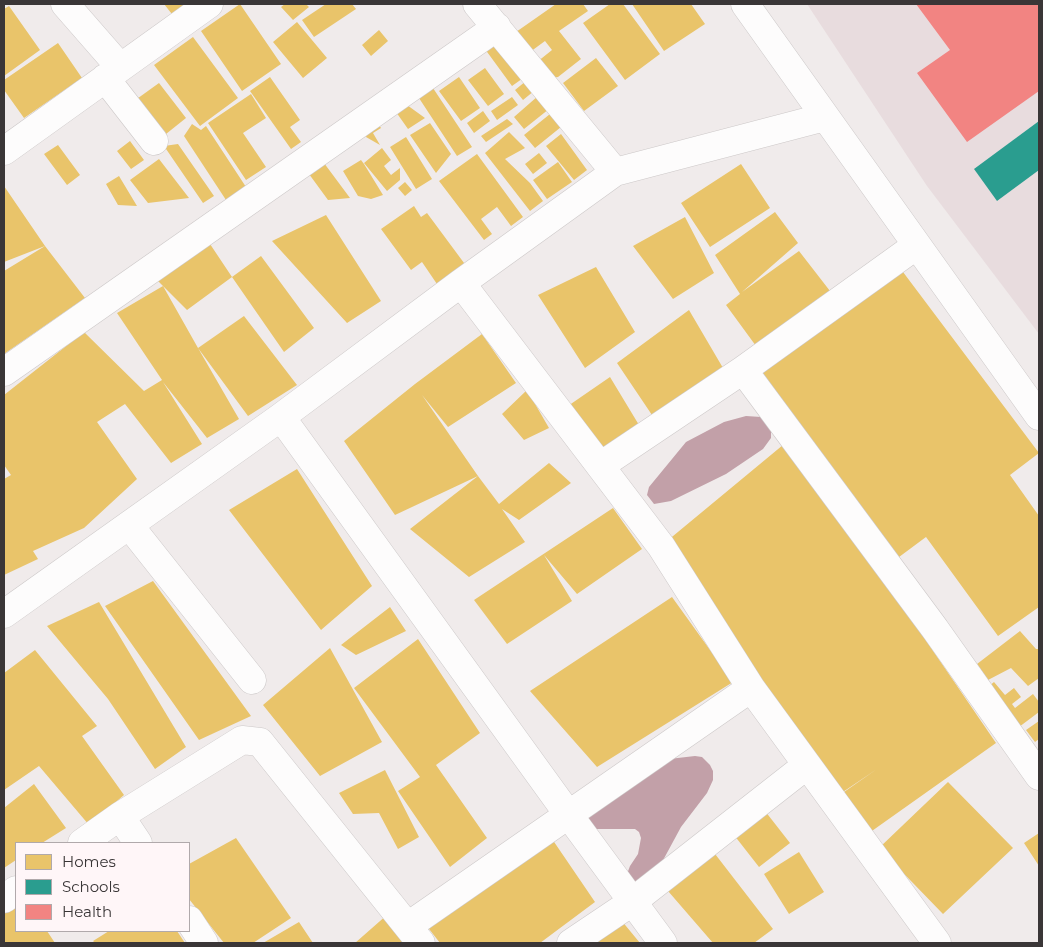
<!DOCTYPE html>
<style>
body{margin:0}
#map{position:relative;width:1043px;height:947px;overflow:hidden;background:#f0ebeb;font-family:Montserrat,sans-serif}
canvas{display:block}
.frame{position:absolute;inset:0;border:5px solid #3a3637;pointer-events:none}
.legend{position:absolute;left:15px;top:842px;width:175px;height:90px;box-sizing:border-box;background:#fff6f8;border:1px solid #b0a9ab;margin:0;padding:6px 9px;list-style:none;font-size:15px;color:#3a3637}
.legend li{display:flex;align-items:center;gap:10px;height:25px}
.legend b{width:25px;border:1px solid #b0a9ab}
</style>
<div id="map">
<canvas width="1043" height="947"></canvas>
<div class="frame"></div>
<ul class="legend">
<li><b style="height:14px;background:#e9c46a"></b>Homes</li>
<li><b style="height:14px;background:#2a9d8f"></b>Schools</li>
<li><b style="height:14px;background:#f28482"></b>Health</li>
</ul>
</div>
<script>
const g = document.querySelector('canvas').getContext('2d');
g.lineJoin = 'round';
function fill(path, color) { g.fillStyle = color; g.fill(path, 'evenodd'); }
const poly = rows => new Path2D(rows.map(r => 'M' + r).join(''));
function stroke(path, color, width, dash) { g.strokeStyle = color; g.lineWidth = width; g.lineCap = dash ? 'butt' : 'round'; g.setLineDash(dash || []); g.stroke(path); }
const built = poly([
 [807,4,1039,4,1039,334,927,186]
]);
const water = poly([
 [746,416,761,417,771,431,771,438,763,449,726,474,671,501,654,504,647,495,649,487,686,442,724,422],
 [695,756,702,757,710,765,713,771,713,780,707,793,681,827,661,864,640,887,627,874,630,866,638,854,641,838,639,832,635,829,595,829,569,803,669,759]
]);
const homes = poly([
 [164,4,194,4,175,18],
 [240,4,281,64,242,91,201,31],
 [285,4,306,4,309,7,293,20,281,7],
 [326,4,352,4,356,9,314,37,302,20],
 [556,4,583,4,588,11,559,31,581,59,558,77,552,78,537,62,552,50,545,41,530,52,516,32],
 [610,4,623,4,660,54,625,80,583,23],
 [632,4,691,4,705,24,664,51],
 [9,6,40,50,4,76,4,9],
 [297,22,327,58,303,78,273,42],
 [379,30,388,41,371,56,362,45],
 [496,35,526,76,512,86,482,45],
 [193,37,238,98,200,126,154,65],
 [58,43,82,78,24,118,4,90,4,80],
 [596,58,618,86,584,111,563,83],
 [485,68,504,94,488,106,468,80],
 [270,77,300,120,290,127,301,142,291,149,250,91],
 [459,77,480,108,461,121,439,91],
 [526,81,534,91,523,100,515,90],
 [159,83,186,118,161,138,134,101],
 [431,85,472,147,457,156,417,95],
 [251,94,266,118,243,133,266,167,246,180,208,123],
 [538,96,549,109,524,129,514,117],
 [512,97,518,105,497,120,491,111],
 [407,105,425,118,408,129,396,112],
 [483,111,490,121,474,133,467,123],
 [550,114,561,127,535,148,524,135],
 [507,119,513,124,486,142,481,136],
 [376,120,381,128,373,133,380,145,366,137,369,125],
 [430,123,451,154,436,173,410,135],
 [192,124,201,130,206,126,246,187,226,200,184,136],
 [509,132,525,148,505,159,530,183,543,201,530,211,485,153],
 [561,134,587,170,574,180,546,146],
 [406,137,432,179,416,189,390,147],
 [130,141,144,160,131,169,117,151],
 [178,144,214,196,203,203,164,146],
 [58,145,80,175,67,185,44,154],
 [382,148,391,160,384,166,391,175,400,168,400,180,387,191,364,163],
 [539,153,547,163,533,174,525,164],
 [477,154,523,217,511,226,497,207,481,219,492,234,484,240,439,181],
 [159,159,189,198,148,203,130,180],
 [361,160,364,164,383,195,371,199,358,196,343,171],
 [558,162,572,182,547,199,533,180],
 [324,163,350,198,328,200,309,174],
 [741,164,770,208,710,247,681,203],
 [119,176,137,206,118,205,106,184],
 [405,182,412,190,405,196,398,188],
 [4,186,45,246,85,298,4,354,4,271,45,246,4,262],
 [414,206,421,217,427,213,467,267,439,287,422,262,411,270,381,229],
 [775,212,798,243,742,292,799,251,830,291,756,346,726,305,740,294,715,255],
 [326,215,381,301,347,323,272,241],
 [685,217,714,273,673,299,633,246],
 [210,244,232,277,187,310,151,274],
 [261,256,314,328,284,352,232,277],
 [596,267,635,332,585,368,538,295],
 [900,268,1039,453,1010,475,1039,516,1039,607,998,636,926,537,895,560,757,374],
 [163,286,198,348,244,316,297,385,248,416,198,348,239,419,207,438,163,382,202,444,171,463,125,404,97,422,137,479,84,528,33,551,38,559,4,575,4,479,11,475,4,465,4,395,84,332,144,391,162,380,117,313],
 [689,310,723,368,652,415,617,363],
 [482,334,516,383,448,427,422,395,478,476,395,515,344,441,415,384],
 [610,377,639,425,601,453,565,408],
 [527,390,549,428,524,440,502,414],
 [789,440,996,743,862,838,834,799,877,769,834,798,661,546],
 [549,463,571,483,519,520,502,509,525,542,469,577,410,529,478,476,499,504],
 [297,469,372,586,321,630,229,510],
 [613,508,642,549,577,594,544,555,572,601,507,644,474,600],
 [153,581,251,716,199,740,105,606],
 [672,597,733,682,597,767,530,691],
 [99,602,186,747,155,769,108,699,47,626],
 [390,607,406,631,356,655,341,645],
 [1020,631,1036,649,1039,649,1039,678,1028,686,1011,668,988,680,977,664],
 [418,639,480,733,436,765,487,838,450,867,398,791,420,777,354,688],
 [330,648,382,742,320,776,263,705],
 [35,650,97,726,82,736,124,795,89,825,39,766,4,790,4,673],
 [994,682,1005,695,1014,688,1021,697,1012,704,1015,708,1033,694,1039,702,1039,712,1019,727,988,687],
 [1039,721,1039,739,1035,742,1026,730],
 [385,770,419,837,398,849,379,813,353,814,339,793],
 [948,782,1013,848,943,914,879,848],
 [34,784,66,828,42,843,16,843,16,860,4,868,4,808],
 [765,811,790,843,759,867,734,835],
 [548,833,595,902,540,943,440,943,426,925],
 [1039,833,1039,866,1024,843],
 [236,838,291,918,253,943,224,943,189,899,189,864],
 [712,850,773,929,754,943,713,943,668,891],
 [799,852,824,892,789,914,764,874],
 [16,890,16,931,47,931,55,943,4,943,4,899],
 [388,914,417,943,355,943],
 [621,920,640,943,587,943],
 [299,922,313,943,263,943],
 [109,931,177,931,185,943,95,943,93,941]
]);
const schools = poly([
 [1039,121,1039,170,997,201,974,169]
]);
const health = poly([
 [916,4,1039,4,1039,91,967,142,917,73,950,50]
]);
const street = poly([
 [65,4,120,67],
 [477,4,615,172],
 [745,4,1039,416],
 [105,78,154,141],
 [4,151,209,4],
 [461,283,661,546,751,688,937,943],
 [743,370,935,629,1039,776],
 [4,372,497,27],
 [281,417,568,814,663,943],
 [600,466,743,370,917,245],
 [129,525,252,680],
 [4,614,281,417,461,283,615,172,825,117],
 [120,816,138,843],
 [82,843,120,816,242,740,260,742,421,943],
 [4,899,16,890],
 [189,920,204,943],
 [408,926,751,688],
 [571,943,632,902,807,765]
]);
fill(built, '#e8dcde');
fill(water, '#c2a0a8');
fill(homes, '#e9c46a');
fill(schools, '#2a9d8f');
fill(health, '#f28482');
stroke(street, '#ccc8c8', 29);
stroke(street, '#fdfcfc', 28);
</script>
